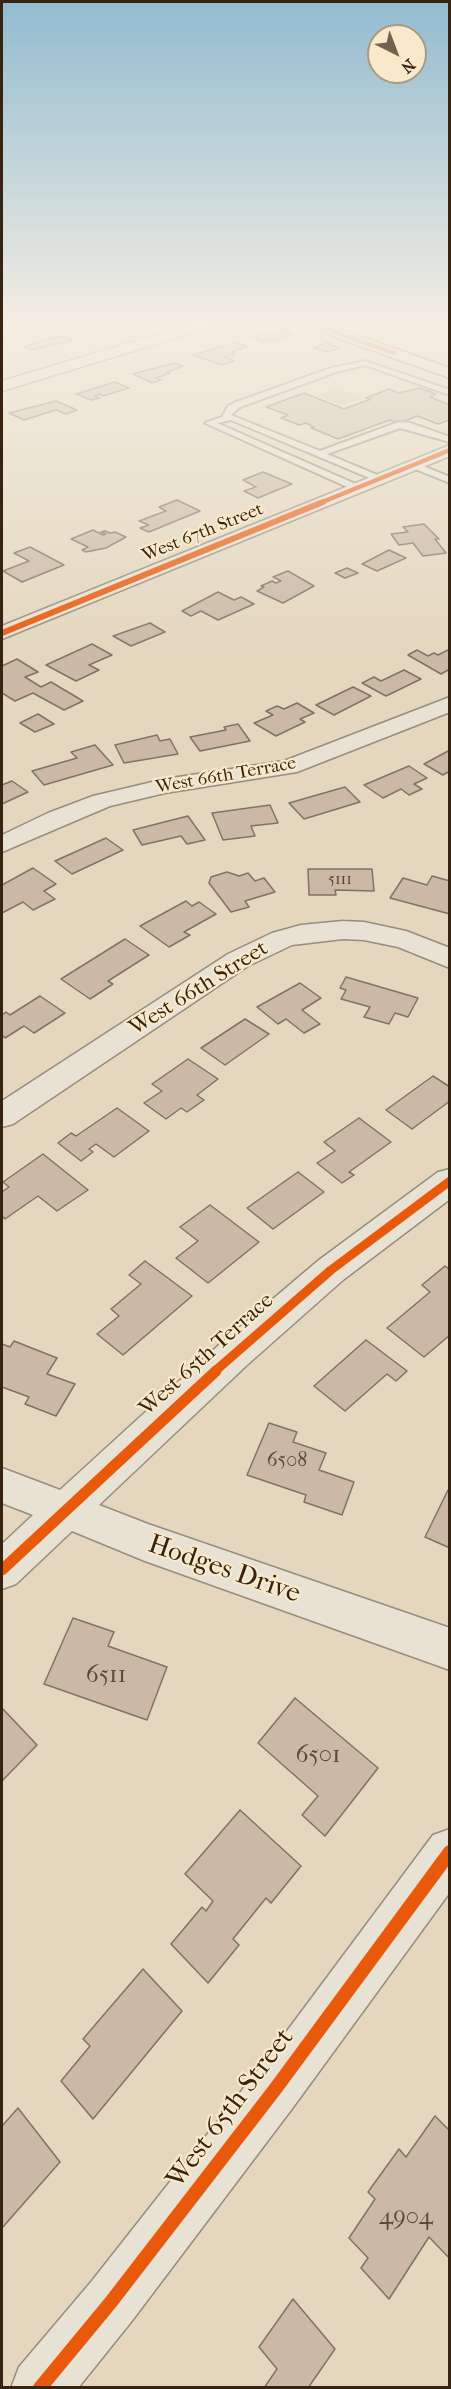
<!DOCTYPE html>
<style>
body{margin:0}
#map{position:relative;width:451px;height:2389px;overflow:hidden;background:#e4d7be;font-family:"IM FELL French Canon",serif}
canvas{display:block}
.frame{position:absolute;inset:0;border:3px solid #362310;pointer-events:none}
.north{position:absolute;left:367px;top:24px;width:60px;height:60px;box-sizing:border-box;background:#f8e9ca;border:2px solid #aa9a80;border-radius:50%;rotate:138deg;font-size:16px;font-weight:700;line-height:24px;text-align:center;color:#362310}
.north::after{content:'';display:block;margin:auto;width:21px;height:27px;background:#73624d;clip-path:polygon(50% 0,100% 100%,50% 72%,0 100%)}
</style>
<div id="map">
<canvas width="451" height="2389"></canvas>
<div class="frame"></div>
<div class="north">N</div>
</div>
<script>
const g = document.querySelector('canvas').getContext('2d');
g.lineJoin = 'round';
function fill(path, color) { g.fillStyle = color; g.fill(path, 'evenodd'); }
const poly = rows => new Path2D(rows.map(r => 'M' + r).join(''));
function stroke(path, color, width, dash) { g.strokeStyle = color; g.lineWidth = width; g.lineCap = dash ? 'butt' : 'round'; g.setLineDash(dash || []); g.stroke(path); }
function label(font, color, halo, rows, align = 'center') {
  g.font = font + ' "IM FELL French Canon",serif'; g.lineWidth = 4.5; g.setLineDash([]); g.textBaseline = 'middle'; g.strokeStyle = halo; g.fillStyle = color; for (const [text, x, y, turn = 0] of rows) {
    g.save(); g.translate(x, y); g.rotate((+turn || 0) * Math.PI / 180); g.textAlign = isNaN(turn) ? turn : align; if (halo) g.strokeText(text, 0, 0); g.fillText(text, 0, 0); g.restore();
  }
}
const green = poly([
 [338,388,363,397,364,398,340,405,316,396]
]);
const building = poly([
 [284,330,293,333,275,341,270,340,262,342,252,336,284,330],
 [64,336,72,340,31,350,25,347,46,339,64,336],
 [236,342,247,346,232,352,235,354,224,357,234,361,221,365,193,355,236,342],
 [327,343,340,348,327,352,314,348,327,343],
 [174,363,183,366,167,372,170,373,156,378,161,380,152,383,133,374,174,363],
 [115,382,129,388,103,396,99,394,95,396,100,398,91,400,76,394,115,382],
 [420,388,436,394,430,397,450,405,450,420,438,424,417,416,399,423,390,420,338,439,311,428,314,427,306,423,299,425,281,418,288,415,266,407,304,393,344,409,371,399,366,398,389,389,398,393,420,388],
 [56,401,77,410,66,414,56,410,24,420,9,413,56,401],
 [263,472,292,484,258,498,244,491,256,487,243,480,263,472],
 [177,500,200,511,149,532,140,528,149,525,139,521,166,511,159,507,177,500],
 [424,524,439,539,435,539,446,553,423,556,413,543,399,545,391,534,408,532,403,527,424,524],
 [93,530,103,535,106,534,101,532,105,531,110,533,115,532,126,537,106,548,86,552,82,550,88,547,71,539,93,530],
 [30,547,64,565,22,582,3,571,29,561,14,553,30,547],
 [389,550,406,558,377,571,362,564,389,550],
 [347,568,358,573,345,578,335,573,347,568],
 [288,571,314,586,283,603,257,591,264,587,261,586,272,581,276,583,281,581,273,577,288,571],
 [218,592,234,600,241,597,254,604,218,620,201,611,191,616,182,611,218,592],
 [150,623,165,632,131,646,113,636,150,623],
 [92,644,112,655,89,665,99,670,76,681,46,665,92,644],
 [450,649,450,669,441,674,408,655,417,650,428,656,434,653,438,655,450,649],
 [17,659,38,672,25,677,41,687,51,682,83,701,64,710,33,693,15,701,2,693,2,666,17,659],
 [404,670,421,679,386,696,362,683,374,677,381,681,404,670],
 [353,687,371,696,334,715,316,705,353,687],
 [297,703,314,713,300,719,305,722,276,736,254,723,273,715,266,711,277,706,284,709,297,703],
 [38,714,54,724,35,732,20,723,38,714],
 [238,724,250,741,200,751,190,737,226,730,224,727,238,724],
 [157,735,160,741,170,739,178,754,124,763,115,745,157,735],
 [95,745,113,765,44,785,32,771,77,758,71,752,95,745],
 [450,750,450,771,443,775,424,764,450,750],
 [409,766,427,778,414,784,422,789,409,795,401,789,383,798,364,785,409,766],
 [12,781,28,792,2,804,2,785,12,781],
 [345,787,360,802,304,819,289,803,345,787],
 [270,805,278,823,251,826,255,836,223,840,212,813,270,805],
 [188,816,205,840,187,844,181,836,142,845,133,830,188,816],
 [106,838,123,850,72,874,55,861,106,838],
 [33,868,56,884,44,891,55,899,33,910,23,902,2,913,2,885,33,868],
 [308,869,372,869,374,891,335,890,336,895,309,895,308,869],
 [227,872,239,876,248,873,255,881,264,878,275,892,245,901,249,907,231,912,209,883,211,877,227,872],
 [432,876,450,881,450,914,390,898,403,878,427,885,432,876],
 [186,901,192,906,199,902,216,914,184,932,190,935,169,947,140,926,186,901],
 [125,939,149,955,108,981,113,984,90,999,61,979,125,939],
 [346,977,418,998,408,1017,395,1013,389,1024,364,1017,370,1007,341,999,346,990,340,988,346,977],
 [300,983,321,998,302,1010,320,1024,304,1033,286,1019,278,1024,257,1007,300,983],
 [40,996,65,1013,34,1033,24,1026,5,1038,2,1035,2,1015,6,1012,10,1015,40,996],
 [245,1019,269,1034,225,1065,201,1048,245,1019],
 [188,1059,218,1079,197,1095,204,1100,187,1112,181,1108,166,1119,144,1103,162,1091,152,1084,188,1059],
 [433,1076,450,1087,450,1101,412,1129,386,1110,433,1076],
 [117,1108,149,1131,114,1157,96,1144,89,1149,93,1152,81,1161,58,1143,71,1133,76,1136,117,1108],
 [359,1118,391,1142,349,1172,354,1175,342,1183,317,1163,335,1151,324,1142,359,1118],
 [43,1154,88,1190,57,1211,38,1196,5,1219,2,1216,2,1192,9,1187,3,1182,43,1154],
 [298,1172,324,1192,273,1229,247,1208,298,1172],
 [210,1205,259,1242,208,1283,176,1258,198,1241,180,1227,210,1205],
 [145,1261,192,1296,123,1355,97,1334,119,1316,111,1309,141,1284,129,1275,145,1261],
 [445,1266,450,1270,450,1335,424,1357,387,1328,430,1292,422,1285,445,1266],
 [366,1340,407,1371,396,1381,387,1374,345,1411,314,1386,366,1340],
 [14,1341,57,1358,47,1374,75,1384,56,1416,25,1404,29,1397,2,1387,2,1344,10,1347,14,1341],
 [269,1423,297,1432,293,1442,326,1453,319,1470,354,1482,342,1515,304,1502,306,1495,247,1475,269,1423],
 [448,1490,450,1491,450,1548,425,1537,448,1490],
 [73,1618,114,1632,108,1646,167,1667,147,1720,44,1684,73,1618],
 [295,1698,378,1768,325,1836,302,1815,318,1796,258,1743,295,1698],
 [2,1708,37,1745,2,1781,2,1708],
 [240,1810,301,1866,271,1903,266,1898,233,1939,239,1945,208,1983,171,1944,202,1907,206,1911,213,1901,185,1874,240,1810],
 [143,1969,182,2011,93,2119,61,2081,90,2046,83,2039,143,1969],
 [18,2108,60,2162,2,2228,2,2126,18,2108],
 [435,2116,450,2131,450,2259,429,2237,389,2299,361,2268,368,2258,349,2238,375,2199,368,2192,399,2149,406,2157,435,2116],
 [293,2299,335,2349,308,2388,264,2388,277,2369,259,2347,293,2299]
]);
const service = poly([
 [365,361,450,390,450,395,365,365,336,372,240,407,231,415,320,451,399,422,410,423,450,437,450,442,400,428,327,454,382,477,383,479,379,482,231,420,217,423,360,486,360,490,354,490,205,423,222,417,228,406,234,403,331,368,365,361],
 [410,463,416,463,450,477,450,483,410,467,410,463]
]);
const minor = poly([
 [196,323,217,323,215,326,2,391,2,381,196,323],
 [450,697,450,712,297,772,165,793,110,806,2,852,2,835,48,813,93,796,165,779,284,761,450,697],
 [343,921,364,922,406,931,450,948,450,968,398,947,364,940,343,939,292,945,248,966,13,1124,2,1127,2,1101,228,954,272,933,301,925,343,921],
 [450,1169,450,1199,343,1280,247,1365,99,1505,148,1524,450,1628,450,1670,145,1561,72,1531,16,1584,2,1589,2,1544,33,1515,2,1503,2,1468,60,1490,221,1343,319,1260,438,1172,450,1169],
 [450,1829,450,1892,294,2106,131,2322,78,2388,11,2388,19,2367,91,2282,258,2070,433,1835,450,1829]
]);
const tertiary = poly([
 [450,445,450,456,2,639,2,626,450,445]
]);
const secondary = poly([
 [302,323,322,323,450,368,450,378,304,326,302,323]
]);
const cyclewayFar4 = poly([
 [309,323,394,353],
 [320,503,450,450]
]);
const cyclewayFar3 = poly([
 [2,633,323,502]
]);
const cyclewayFar2 = poly([
 [214,1372,331,1270,450,1181]
]);
const cyclewayFar1 = poly([
 [2,1570,216,1371]
]);
const cycleway = poly([
 [40,2388,111,2302,276,2088,450,1852]
]);
const farNumbernames = [
 ["5111",340,880]
];
const farStreetnames = [
 ["West 67th Street",203,533,-22],
 ["West 66th Terrace",226,776,-10]
];
const numberNames = [
 ["6508",287,1461]
];
const streetNames = [
 ["West 66th Street",199,989,-32],
 ["West 65th Terrace",207,1355,-42]
];
const nearNumbernames = [
 ["6511",106,1676],
 ["6501",318,1756],
 ["4904",406,2218]
];
const nearStreetnames = [
 ["Hodges Drive",224,1570,19],
 ["West 65th Street",231,2109,-53]
];
fill(green, '#cccba3');
fill(building, '#cbb9a6');
stroke(building, '#7e7465', 1.5);
stroke(service, '#968d7d', 4);
stroke(minor, '#968d7d', 3);
stroke(tertiary, '#968d7d', 3);
stroke(secondary, '#7e7465', 3);
fill(service, '#e8e2d5');
fill(minor, '#e8e2d5');
fill(tertiary, '#e8e2d5');
fill(secondary, '#e8e2d5');
stroke(cyclewayFar4, '#e8590c', 4.5);
stroke(cyclewayFar3, '#e8590c', 6);
stroke(cyclewayFar2, '#e8590c', 9);
stroke(cyclewayFar1, '#e8590c', 11);
stroke(cycleway, '#e8590c', 14);
const sky = g.createLinearGradient(0, 0, 0, 657);
sky.addColorStop(0, '#92bbd0');
sky.addColorStop(0.49, '#f3ede2');
sky.addColorStop(1, '#f3ede200');
g.fillStyle = sky;
g.fillRect(0, 0, 451, 657);
label('16px', '#5b4836', null, farNumbernames);
label('18px', '#362310', '#f8e9ca', farStreetnames);
label('20px', '#5b4836', null, numberNames);
label('22px', '#362310', '#f8e9ca', streetNames);
label('24px', '#5b4836', null, nearNumbernames);
label('27px', '#362310', '#f8e9ca', nearStreetnames);
</script>
